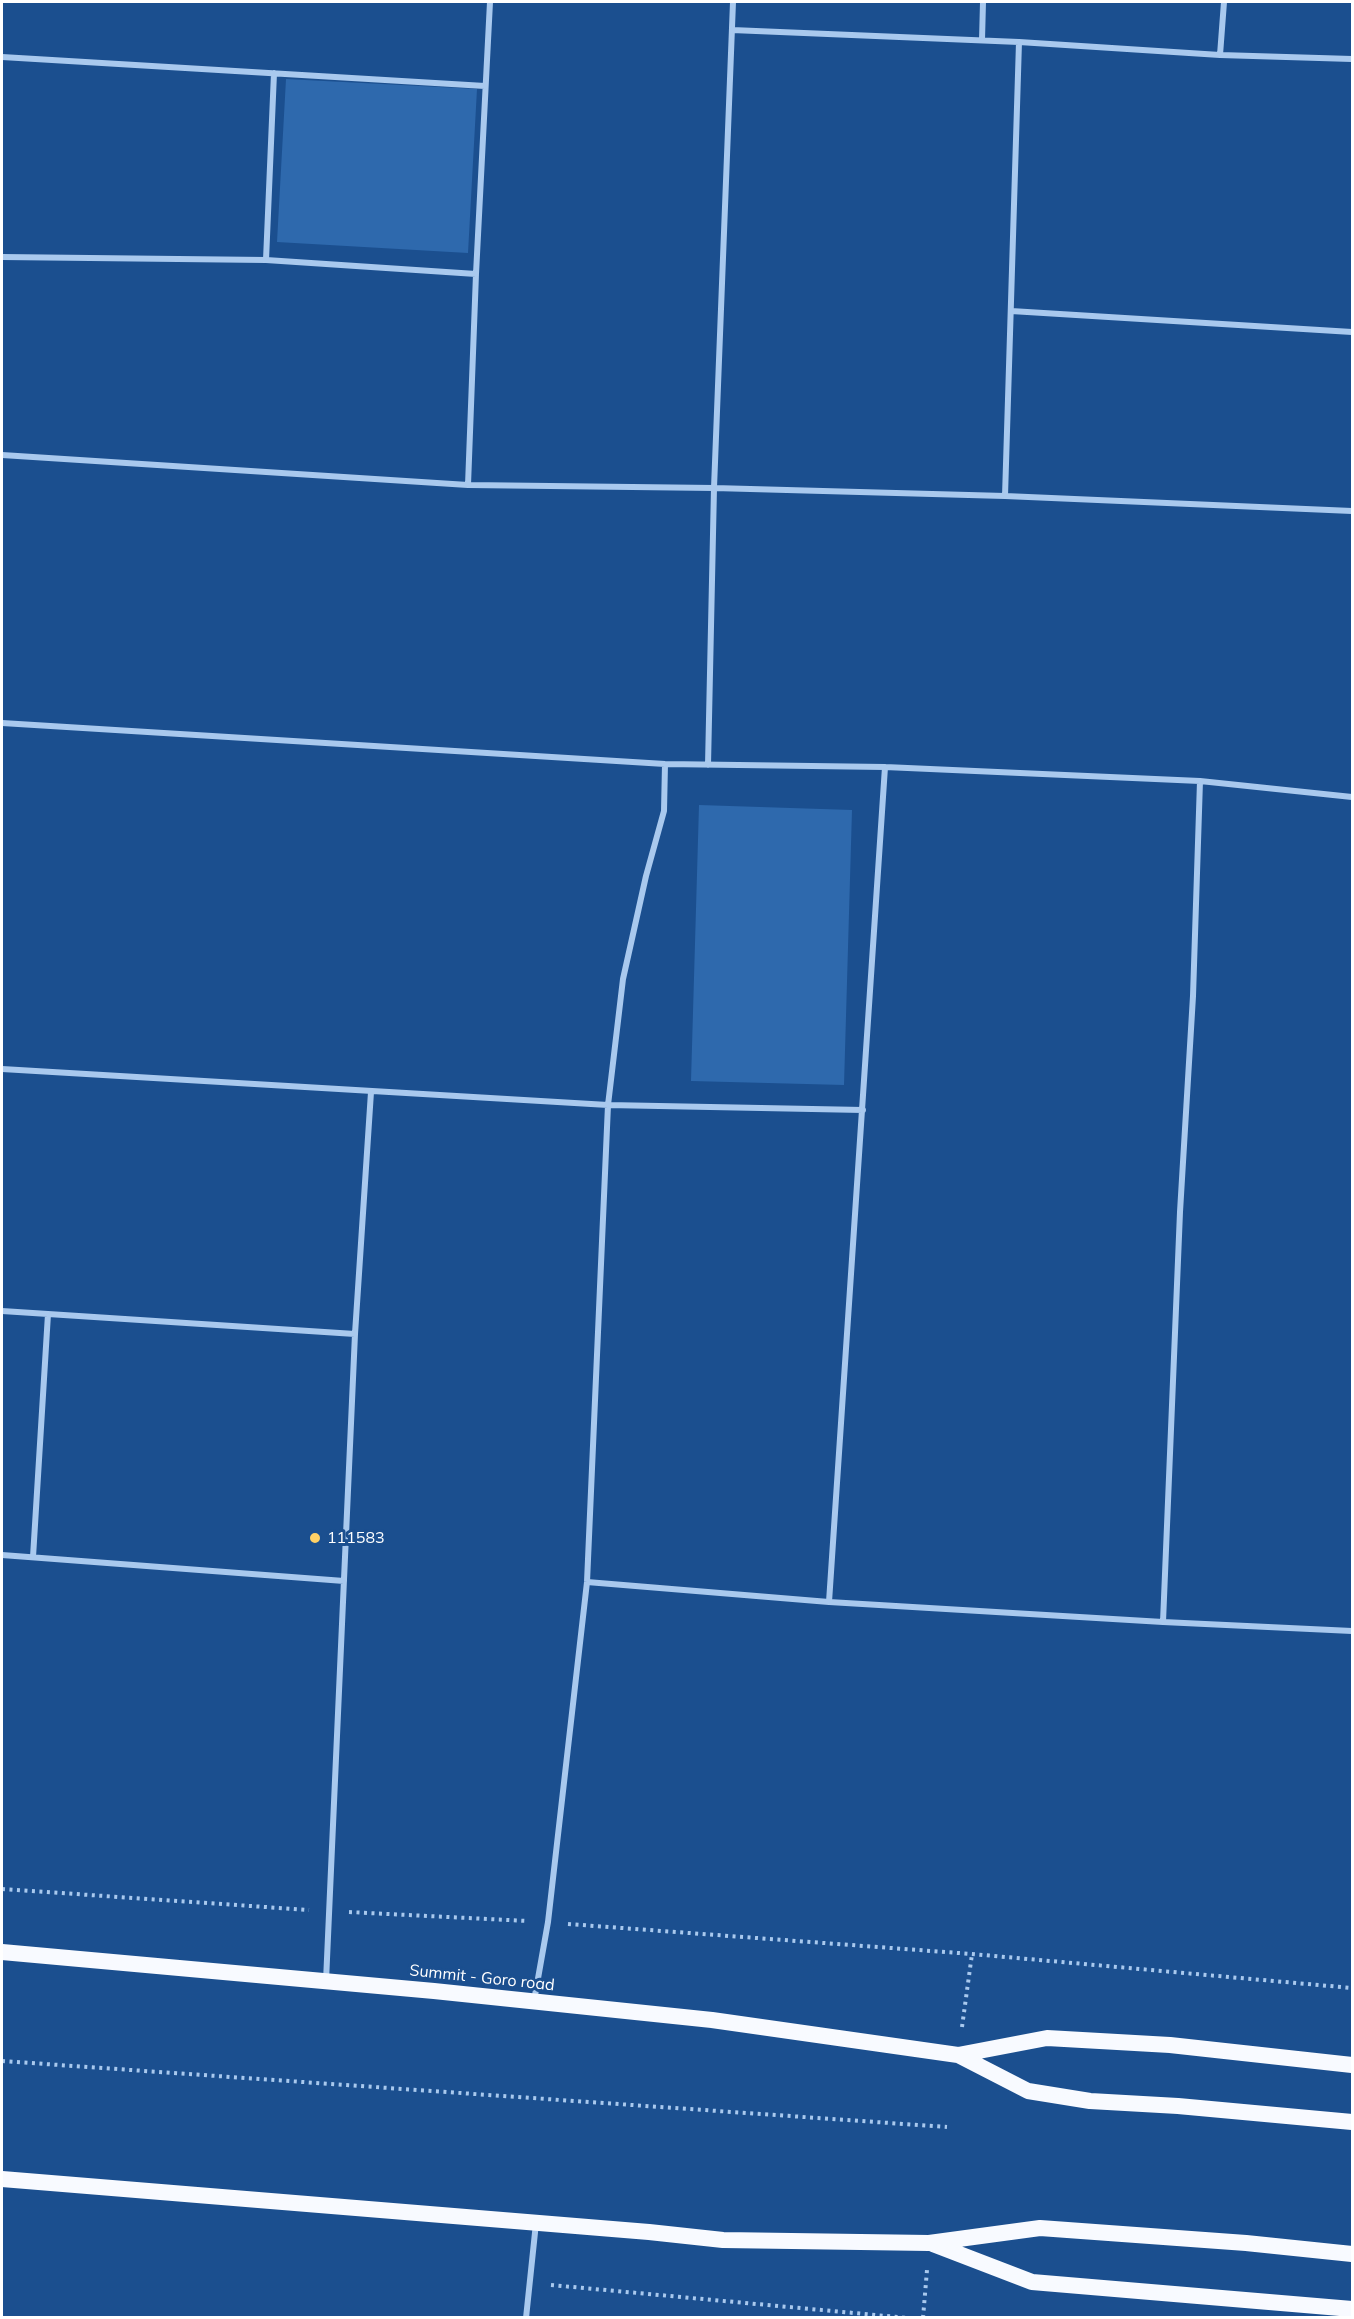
<!DOCTYPE html>
<style>
body{margin:0}
#map{position:relative;width:1354px;height:2319px;overflow:hidden;background:#1b4f8f;font-family:Mulish,sans-serif}
canvas{display:block}
.frame{position:absolute;inset:0;border:3px solid #fff;pointer-events:none}
</style>
<div id="map">
<canvas width="1354" height="2319"></canvas>
<div class="frame"></div>
</div>
<script>
const g = document.querySelector('canvas').getContext('2d');
g.lineJoin = 'round';
function fill(path, color) { g.fillStyle = color; g.fill(path, 'evenodd'); }
const poly = rows => new Path2D(rows.map(r => 'M' + r).join(''));
function stroke(path, color, width, dash) { g.strokeStyle = color; g.lineWidth = width; g.lineCap = dash ? 'butt' : 'round'; g.setLineDash(dash || []); g.stroke(path); }
function label(font, color, halo, rows, align = 'center') {
  g.font = font + ' Mulish,sans-serif'; g.lineWidth = 6; g.setLineDash([]); g.textBaseline = 'middle'; g.strokeStyle = halo; g.fillStyle = color; for (const [text, x, y, turn = 0] of rows) {
    g.save(); g.translate(x, y); g.rotate((+turn || 0) * Math.PI / 180); g.textAlign = isNaN(turn) ? turn : align; if (halo) g.strokeText(text, 0, 0); g.fillText(text, 0, 0); g.restore();
  }
}
const green = poly([
 [286,79,477,89,468,253,277,242],
 [699,805,852,810,844,1085,691,1081]
]);
const path = poly([
 [2,1889,309,1910],
 [349,1912,528,1921],
 [568,1924,972,1954,1352,1988],
 [962,2027,972,1954],
 [2,2061,947,2127],
 [551,2285,908,2318],
 [923,2318,927,2270]
]);
const minor = poly([
 [732,30,1019,42,1220,55,1352,59],
 [982,40,983,2],
 [1220,55,1224,2],
 [2,57,485,86],
 [2,257,266,260,476,274],
 [266,260,274,73],
 [1011,311,1352,332],
 [2,455,468,485,714,488,1005,496,1352,511],
 [468,485,476,274,490,2],
 [1005,496,1019,42],
 [2,723,665,764,885,767,1200,781,1352,797],
 [708,765,714,488,733,2],
 [2,1069,608,1105,863,1110],
 [2,1311,355,1334],
 [2,1555,344,1581],
 [33,1557,48,1314],
 [587,1582,829,1602,1163,1622,1352,1631],
 [829,1602,885,767],
 [1163,1622,1180,1212,1193,996,1200,781],
 [326,1981,355,1334,371,1092],
 [534,2001,548,1922,587,1582,608,1105,623,979,646,876,664,811,665,764],
 [526,2318,536,2223]
]);
const trunk = poly([
 [2,1952,434,1991,712,2020,958,2055,1047,2038,1170,2045,1352,2065],
 [958,2055,1028,2091,1090,2101,1178,2106,1352,2122],
 [2,2179,649,2232,723,2240,929,2243,1040,2228,1246,2243,1352,2254],
 [933,2244,1032,2282,1352,2309]
]);
const markers = [
 [315,1538,6,"#ffd166"]
];
const poiNames = [
 ["111583",327,1538]
];
const streetNames = [
 ["Summit - Goro road",482,1978,6]
];
fill(green, '#2e69ad');
stroke(path, '#a9c9ee', 4, [3, 4.5]);
stroke(minor, '#a9c9ee', 6);
stroke(trunk, '#f8faff', 16);
for (const [x, y, r, color] of markers) { const dot = new Path2D(); dot.arc(x, y, r, 0, 2 * Math.PI); g.fillStyle = color; g.fill(dot); stroke(dot, '#1b4f8f', 2); }
label('16px', '#fff', '#1b4f8f', poiNames, 'left');
label('16px', '#fff', '#1b4f8f', streetNames);
</script>
